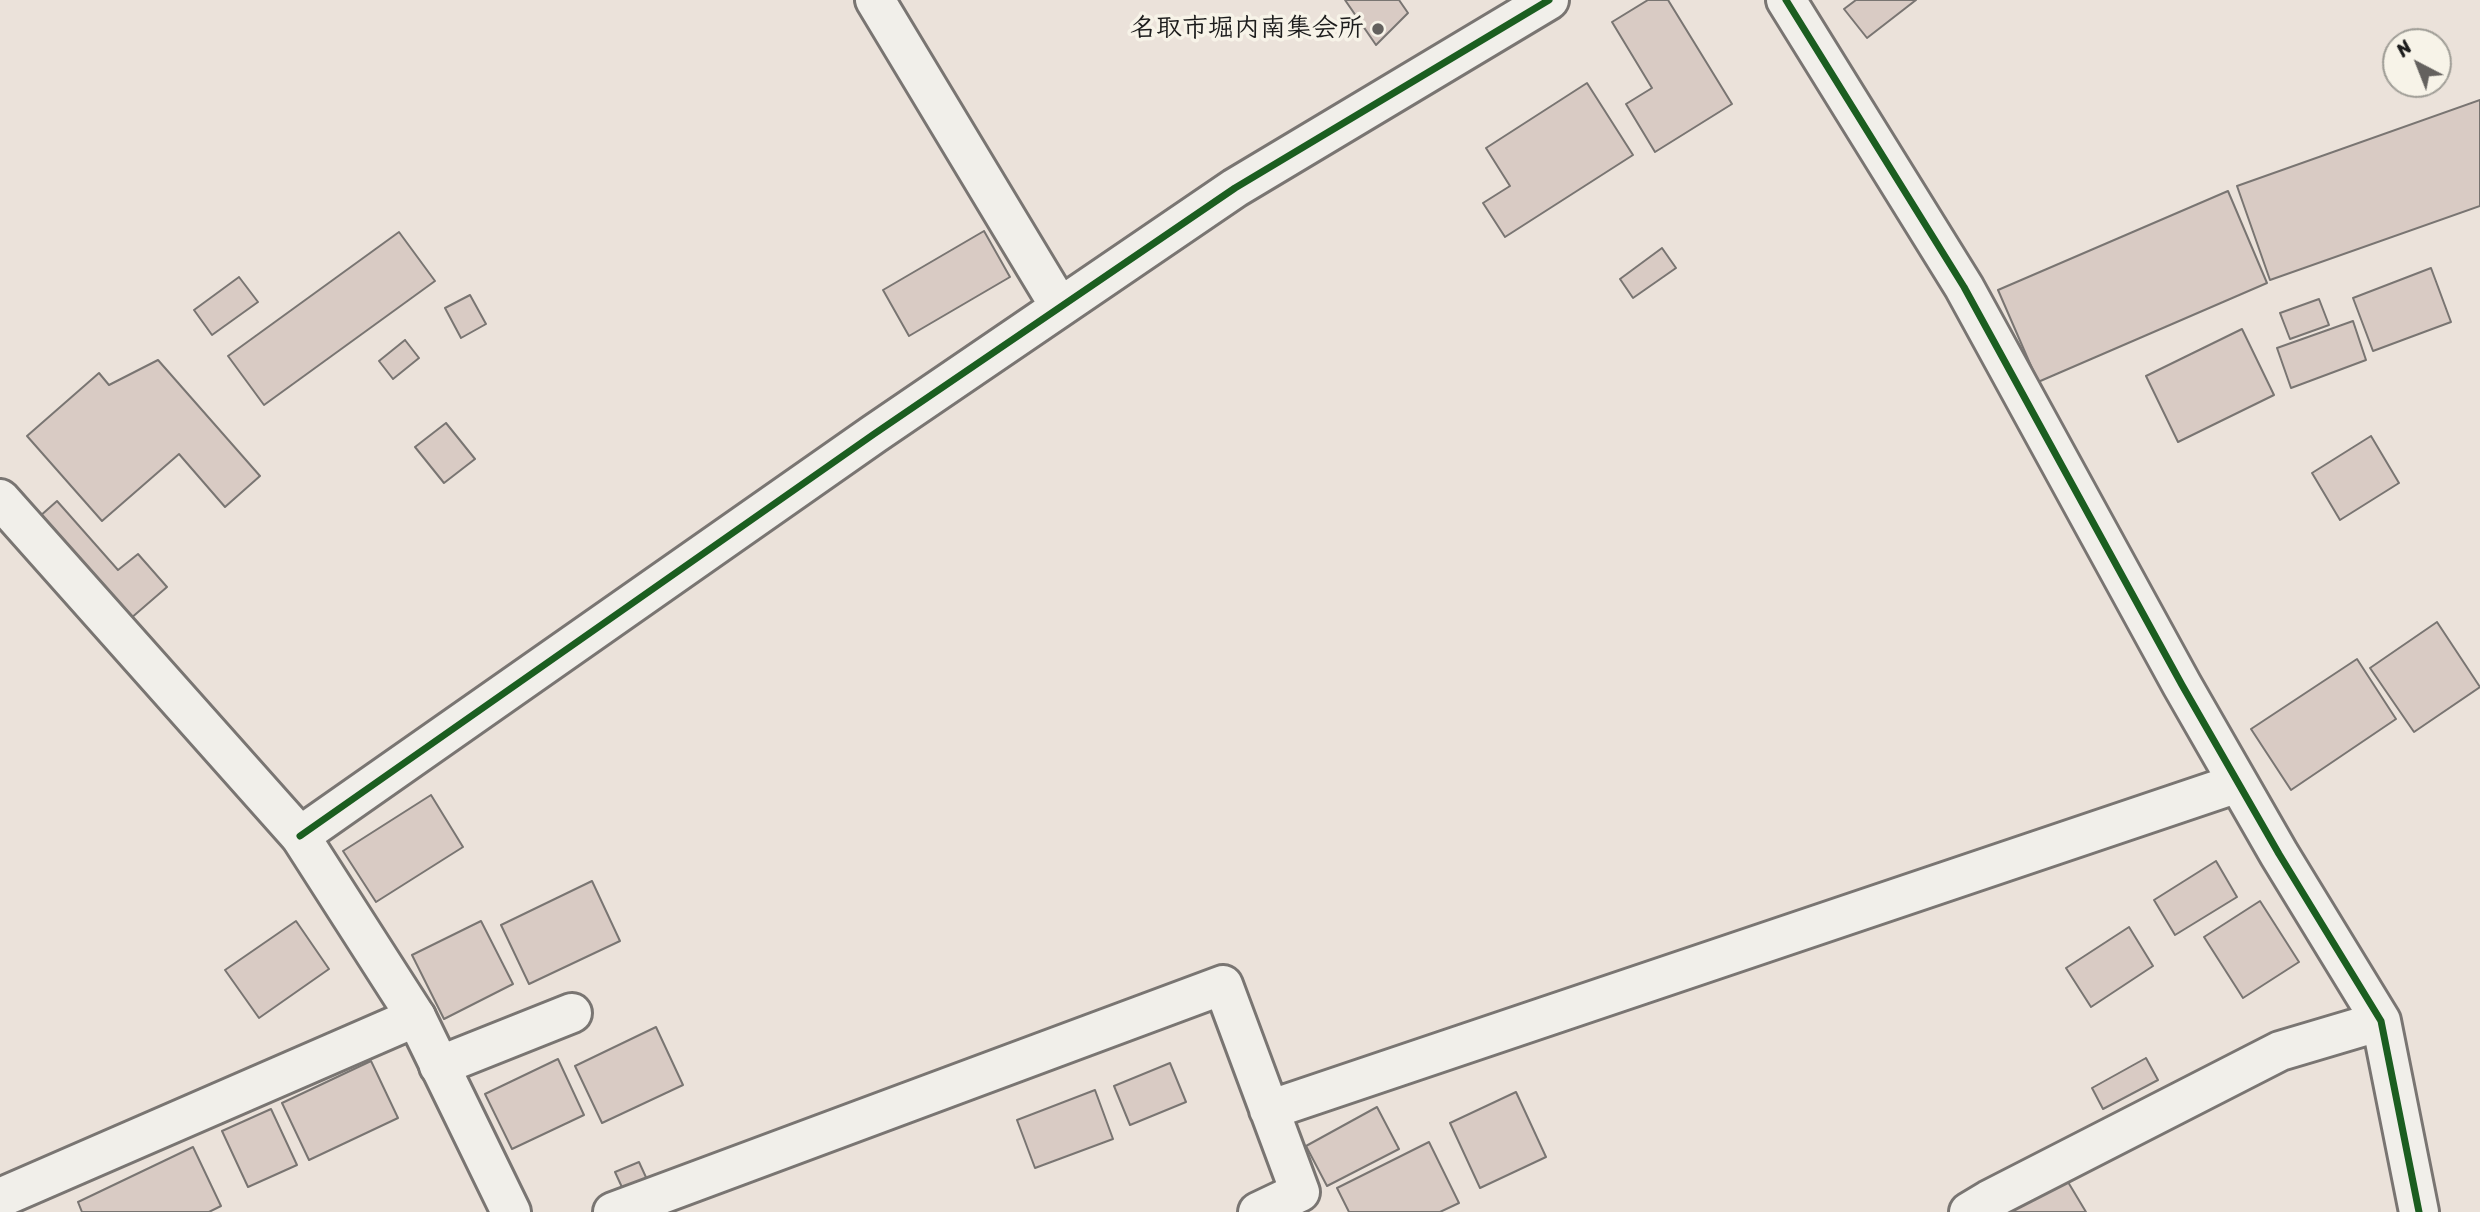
<!DOCTYPE html>
<meta charset="utf-8">
<style>
body{margin:0}
#map{position:relative;width:2480px;height:1212px;overflow:hidden;background:#ebe2da;font-family:Sriracha,sans-serif}
canvas{display:block}
.north{position:absolute;left:2382px;top:28px;width:70px;height:70px;box-sizing:border-box;background:#f7f3e8;border:2px solid #9f9d96;border-radius:50%;rotate:318deg;font-size:19px;font-weight:700;line-height:28px;text-align:center;color:#1c1c1c}
.north::after{content:'';display:block;margin:auto;width:24px;height:32px;background:#64615e;clip-path:polygon(50% 0,100% 100%,50% 72%,0 100%)}
</style>
<div id="map">
<canvas width="2480" height="1212"></canvas>
<div class="north">N</div>
</div>
<script>
const g = document.querySelector('canvas').getContext('2d');
g.lineJoin = 'round';
function fill(path, color) { g.fillStyle = color; g.fill(path, 'evenodd'); }
const poly = rows => new Path2D(rows.map(r => 'M' + r).join(''));
function stroke(path, color, width, dash) { g.strokeStyle = color; g.lineWidth = width; g.lineCap = dash ? 'butt' : 'round'; g.setLineDash(dash || []); g.stroke(path); }
function label(font, color, halo, rows, align = 'center') {
  g.font = font + ' Sriracha,"Klee One",sans-serif'; g.lineWidth = 7; g.setLineDash([]); g.textBaseline = 'middle'; g.strokeStyle = halo; g.fillStyle = color; for (const [text, x, y, turn = 0] of rows) {
    g.save(); g.translate(x, y); g.rotate((+turn || 0) * Math.PI / 180); g.textAlign = isNaN(turn) ? turn : align; if (halo) g.strokeText(text, 0, 0); g.fillText(text, 0, 0); g.restore();
  }
}
const building = poly([
 [1345,0,1399,0,1408,13,1376,45,1345,0],
 [1648,0,1668,0,1732,104,1655,152,1626,104,1652,88,1612,22,1648,0],
 [1856,0,1916,0,1867,38,1844,9,1856,0],
 [1587,83,1633,155,1505,237,1483,203,1510,186,1486,148,1587,83],
 [2480,100,2480,206,2270,280,2237,186,2480,100],
 [2228,191,2267,283,2038,382,1998,290,2228,191],
 [984,231,1010,277,909,336,883,290,984,231],
 [399,232,435,281,264,405,228,356,399,232],
 [1662,248,1676,268,1633,298,1620,279,1662,248],
 [2431,268,2451,322,2373,351,2353,298,2431,268],
 [239,277,258,302,212,335,194,310,239,277],
 [470,295,486,324,461,338,445,308,470,295],
 [2319,299,2329,325,2290,339,2280,313,2319,299],
 [2353,321,2366,360,2291,388,2277,348,2353,321],
 [2242,329,2274,395,2178,442,2146,376,2242,329],
 [405,340,419,358,393,379,379,361,405,340],
 [158,360,260,476,225,507,179,454,102,521,27,436,99,373,109,385,158,360],
 [446,423,475,459,444,483,415,447,446,423],
 [2371,436,2399,483,2340,520,2312,473,2371,436],
 [57,501,118,570,138,554,167,587,130,619,39,517,57,501],
 [2437,622,2480,687,2414,732,2370,668,2437,622],
 [2357,659,2396,719,2291,790,2251,729,2357,659],
 [431,795,463,847,376,902,343,851,431,795],
 [2216,861,2237,897,2175,935,2154,900,2216,861],
 [592,881,620,941,529,984,501,925,592,881],
 [2260,901,2299,962,2243,998,2204,937,2260,901],
 [296,921,329,969,259,1018,225,970,296,921],
 [481,921,513,984,444,1019,412,955,481,921],
 [2129,927,2153,966,2091,1007,2066,968,2129,927],
 [656,1027,683,1085,602,1123,575,1066,656,1027],
 [2146,1058,2158,1080,2103,1109,2092,1088,2146,1058],
 [558,1059,584,1115,512,1149,485,1094,558,1059],
 [371,1061,398,1118,309,1160,282,1103,371,1061],
 [1170,1063,1186,1102,1130,1125,1114,1086,1170,1063],
 [1095,1090,1113,1139,1035,1168,1017,1120,1095,1090],
 [1516,1092,1546,1157,1480,1188,1450,1123,1516,1092],
 [1377,1107,1399,1149,1327,1186,1306,1146,1377,1107],
 [271,1109,297,1165,248,1187,222,1131,271,1109],
 [1429,1142,1459,1203,1440,1212,1349,1212,1337,1188,1429,1142],
 [193,1147,221,1206,209,1212,82,1212,78,1202,193,1147],
 [639,1162,650,1186,626,1196,615,1172,639,1162],
 [2062,1172,2086,1212,1994,1212,2062,1172]
]);
const minor = poly([
 [875,0,1060,307],
 [1786,0,1964,287,2182,685,2279,854,2381,1021,2419,1212],
 [300,836,874,434,1235,188,1549,0],
 [439,1066,572,1013],
 [1269,1110,2238,783],
 [0,1198,416,1017],
 [613,1212,1223,985,1300,1192,1258,1212],
 [1969,1212,1989,1200,2280,1051,2381,1021]
]);
const tertiary = poly([
 [0,499,300,836,416,1017,511,1212]
]);
const cycleway = poly([
 [1786,0,1964,287,2182,685,2279,854,2381,1021,2419,1212],
 [300,836,874,434,1235,188,1549,0]
]);
const markers = [
 [1378,29,7,"#64615e"]
];
const poiNames = [
 ["名取市堀内南集会所",1364,29]
];
fill(building, '#d9cbc4');
stroke(building, '#797572', 2);
stroke(minor, '#797572', 44);
stroke(tertiary, '#797572', 44);
stroke(minor, '#f1efea', 38);
stroke(tertiary, '#f1efea', 38);
stroke(cycleway, '#1b5e20', 7);
for (const [x, y, r, color] of markers) { const dot = new Path2D(); dot.arc(x, y, r, 0, 2 * Math.PI); g.fillStyle = color; g.fill(dot); stroke(dot, '#f7f3e8', 2.5); }
label('bold 26px', '#1c1c1c', '#f7f3e8', poiNames, 'right');
</script>
